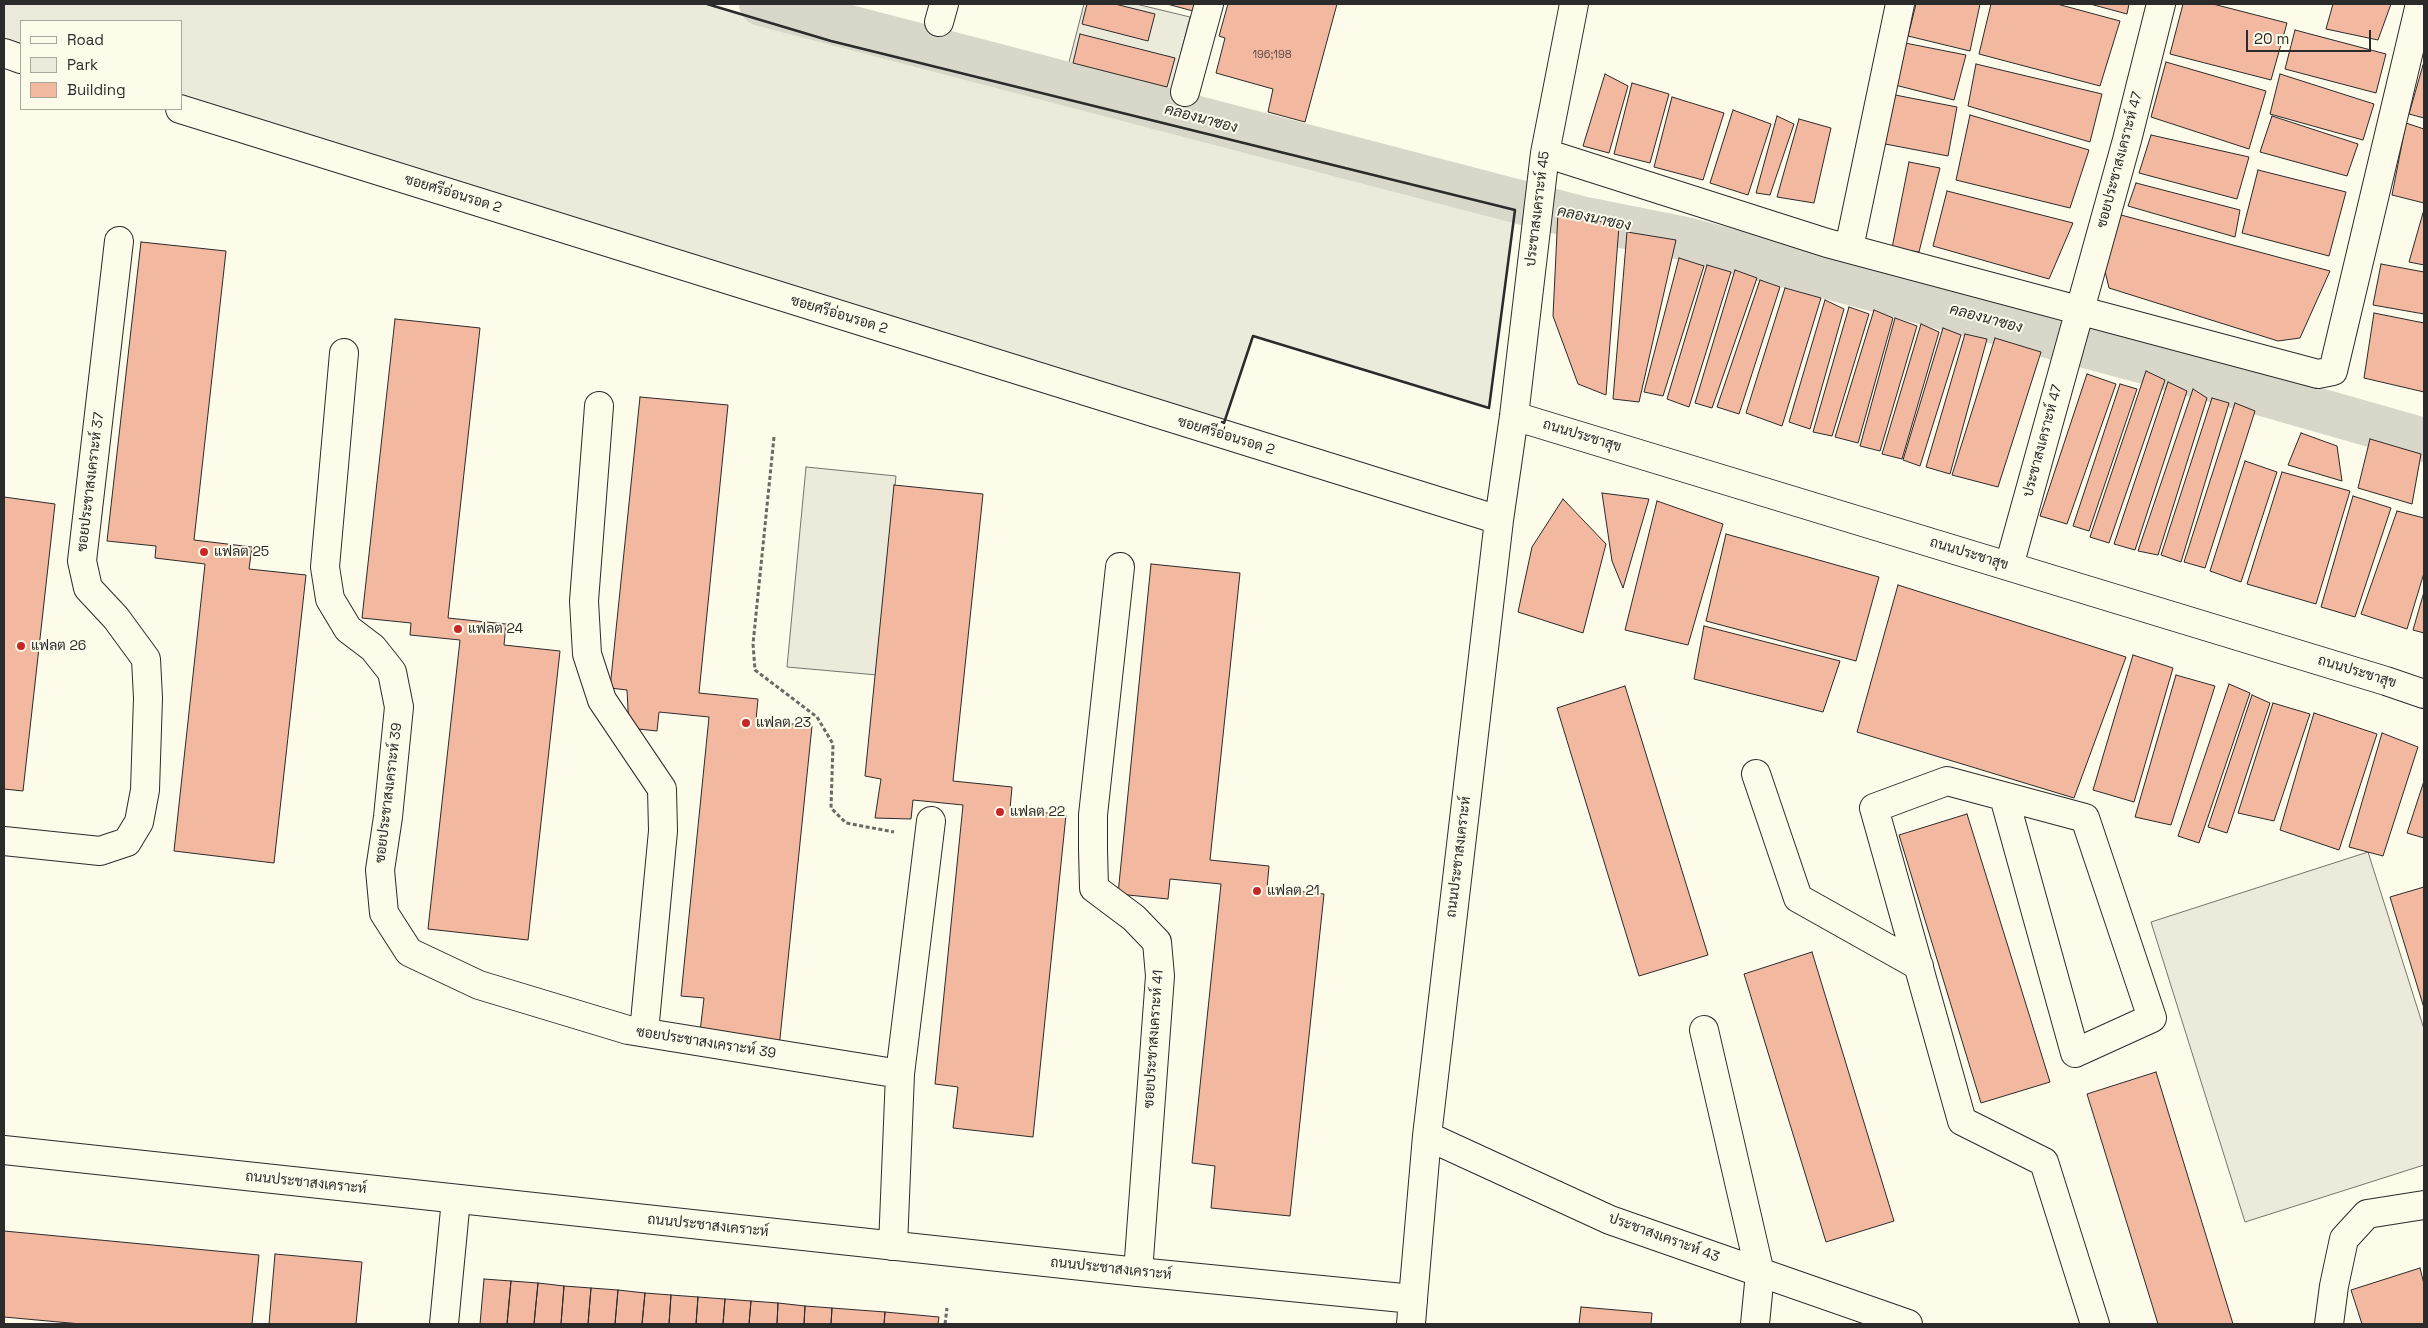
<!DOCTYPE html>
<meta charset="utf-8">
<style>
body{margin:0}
#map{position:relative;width:2428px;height:1328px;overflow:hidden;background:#fdfbea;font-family:"Space Grotesk",sans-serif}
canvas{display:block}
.frame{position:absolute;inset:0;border:5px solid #2b2b2b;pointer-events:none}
.legend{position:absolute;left:20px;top:20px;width:162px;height:90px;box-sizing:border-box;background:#fdfbea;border:1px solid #a9a89e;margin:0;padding:6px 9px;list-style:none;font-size:15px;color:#2b2b2b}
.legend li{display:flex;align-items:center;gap:10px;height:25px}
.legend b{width:25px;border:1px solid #a9a89e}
.scale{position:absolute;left:2246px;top:30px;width:125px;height:22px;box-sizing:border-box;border:2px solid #2b2b2b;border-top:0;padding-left:6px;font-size:15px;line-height:18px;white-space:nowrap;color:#2b2b2b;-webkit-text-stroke:4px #fdfbea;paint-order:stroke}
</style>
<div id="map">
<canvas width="2428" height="1328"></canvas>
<div class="frame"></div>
<ul class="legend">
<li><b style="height:6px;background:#fdfbea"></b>Road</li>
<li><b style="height:14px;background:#ecebdb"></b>Park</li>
<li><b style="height:14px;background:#f2b8a0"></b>Building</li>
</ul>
<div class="scale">20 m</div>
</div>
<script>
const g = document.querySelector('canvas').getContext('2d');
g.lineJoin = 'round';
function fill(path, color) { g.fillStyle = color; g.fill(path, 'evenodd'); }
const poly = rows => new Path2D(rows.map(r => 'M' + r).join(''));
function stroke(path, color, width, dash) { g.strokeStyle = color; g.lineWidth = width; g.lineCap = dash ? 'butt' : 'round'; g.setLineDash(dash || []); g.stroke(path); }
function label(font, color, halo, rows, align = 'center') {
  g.font = font + ' "Space Grotesk",Sarabun,sans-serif'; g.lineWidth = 4; g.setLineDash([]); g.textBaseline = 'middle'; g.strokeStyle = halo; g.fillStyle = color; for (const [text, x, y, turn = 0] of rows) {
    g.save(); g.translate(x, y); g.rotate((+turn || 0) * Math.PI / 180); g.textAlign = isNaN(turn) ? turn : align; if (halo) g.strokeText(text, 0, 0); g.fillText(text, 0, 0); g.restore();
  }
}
const green = poly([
 [4,4,707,4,831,41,1515,210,1489,408,1253,336,1224,423,181,98,181,21,21,21,21,48,4,43,4,4],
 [806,467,896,476,877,675,787,667,806,467],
 [2368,852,2424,1029,2424,1165,2245,1222,2151,922,2368,852]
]);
const parking = poly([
 [1084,4,1136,4,1190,17,1171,92,1068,66,1084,4]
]);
const canal = poly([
 [761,4,1581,218,1686,239,2238,387,2424,440]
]);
const building = poly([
 [1087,4,1115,4,1155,14,1148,41,1082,24,1087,4],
 [1167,4,1195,4,1193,11,1167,4],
 [1228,4,1337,4,1305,122,1268,112,1273,89,1216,73,1225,38,1219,36,1228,4],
 [1916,4,1980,4,1970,51,1908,36,1916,4],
 [1991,4,2057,4,2120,21,2100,86,1979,54,1991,4],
 [2090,4,2129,4,2127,14,2090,4],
 [2183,4,2213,4,2287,23,2271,80,2170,54,2183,4],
 [2333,4,2391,4,2378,40,2326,29,2333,4],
 [2295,30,2386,54,2376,93,2285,69,2295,30],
 [1080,34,1175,58,1167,87,1073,63,1080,34],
 [1905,43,1966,55,1954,100,1895,85,1905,43],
 [2166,62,2266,91,2249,149,2151,117,2166,62],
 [1976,64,2102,94,2090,142,1968,106,1976,64],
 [2423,65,2424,65,2424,118,2409,114,2423,65],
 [1605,74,1628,86,1609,153,1583,146,1605,74],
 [2280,74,2374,104,2363,140,2270,114,2280,74],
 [1632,83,1669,94,1650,163,1614,154,1632,83],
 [1890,94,1957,107,1948,156,1880,143,1890,94],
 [1672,97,1724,113,1703,180,1654,167,1672,97],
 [1733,110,1771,124,1748,195,1710,183,1733,110],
 [1970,115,2089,150,2070,208,1956,180,1970,115],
 [1777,116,1794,124,1770,195,1756,193,1777,116],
 [2272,116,2358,144,2347,176,2260,152,2272,116],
 [1799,119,1831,128,1814,203,1777,197,1799,119],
 [2406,123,2424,129,2424,203,2392,195,2406,123],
 [2151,135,2249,157,2237,199,2139,173,2151,135],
 [1909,162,1940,168,1919,252,1892,248,1909,162],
 [2258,170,2346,192,2329,256,2242,233,2258,170],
 [2136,183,2240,210,2235,237,2128,206,2136,183],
 [1947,191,2073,223,2049,279,1933,246,1947,191],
 [1558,212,1619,226,1606,395,1578,384,1553,316,1558,212],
 [2423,213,2424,213,2424,265,2409,262,2423,213],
 [2121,215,2330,271,2300,338,2278,341,2109,288,2104,267,2121,215],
 [1627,232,1676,240,1639,402,1613,399,1627,232],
 [141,242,226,251,194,540,252,547,249,569,306,575,274,863,174,851,205,564,155,558,156,546,107,541,141,242],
 [1679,258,1704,266,1663,396,1644,392,1679,258],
 [2381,264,2424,272,2424,314,2373,305,2381,264],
 [1707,265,1731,272,1689,407,1667,399,1707,265],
 [1735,270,1757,278,1712,408,1695,403,1735,270],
 [1760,280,1780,287,1739,414,1717,407,1760,280],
 [1785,288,1821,298,1782,426,1746,413,1785,288],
 [1825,300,1844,309,1810,429,1789,422,1825,300],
 [1849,307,1869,314,1832,436,1813,432,1849,307],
 [1874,310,1893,318,1858,443,1835,437,1874,310],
 [2374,313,2424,323,2424,392,2364,378,2374,313],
 [1895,318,1917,326,1880,451,1860,446,1895,318],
 [395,319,480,328,448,618,506,624,504,645,560,651,528,940,428,929,460,640,410,635,411,623,362,618,395,319],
 [1921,324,1939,332,1902,459,1882,454,1921,324],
 [1943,328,1961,335,1920,466,1903,460,1943,328],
 [1965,334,1987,339,1950,474,1926,467,1965,334],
 [1995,338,2041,352,1998,487,1952,475,1995,338],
 [2146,371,2165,380,2109,543,2090,537,2146,371],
 [2087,374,2116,384,2067,524,2040,516,2087,374],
 [2168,382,2187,391,2135,550,2114,544,2168,382],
 [2120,384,2137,389,2089,531,2073,526,2120,384],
 [2193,389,2207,398,2158,555,2138,551,2193,389],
 [640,397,728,405,699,693,758,699,756,720,812,726,779,1048,699,1040,704,998,681,996,709,717,659,712,657,731,629,728,627,690,610,688,640,397],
 [2212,398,2229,403,2181,562,2161,555,2212,398],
 [2235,403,2255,411,2205,568,2184,562,2235,403],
 [2301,433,2337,446,2342,481,2288,465,2301,433],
 [2370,439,2421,454,2412,504,2358,488,2370,439],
 [2245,461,2277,472,2241,582,2210,571,2245,461],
 [2282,472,2350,491,2316,604,2247,584,2282,472],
 [894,485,983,494,953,781,1012,787,1010,809,1066,815,1033,1137,953,1128,958,1087,935,1084,963,805,913,800,911,819,875,818,881,779,865,776,894,485],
 [1602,493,1649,499,1623,588,1612,561,1602,493],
 [2353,496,2391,508,2355,617,2321,607,2353,496],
 [4,497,55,504,23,791,4,789,4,497],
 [1563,499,1606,544,1583,633,1518,612,1532,547,1563,499],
 [1657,501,1723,524,1688,645,1625,630,1657,501],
 [2397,511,2424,518,2424,573,2407,629,2361,614,2397,511],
 [1726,534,1879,577,1856,661,1706,621,1726,534],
 [1151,564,1240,573,1210,860,1269,866,1267,888,1324,894,1290,1216,1211,1208,1215,1166,1192,1163,1221,884,1170,879,1168,899,1118,894,1151,564],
 [1898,585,2126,657,2074,798,1857,732,1898,585],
 [2424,592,2424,633,2413,630,2424,592],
 [1704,626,1840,661,1823,712,1694,679,1704,626],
 [2133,655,2173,668,2134,802,2093,790,2133,655],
 [2176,675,2215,686,2171,825,2135,817,2176,675],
 [2229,684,2250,693,2199,843,2178,836,2229,684],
 [1625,686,1708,955,1639,976,1557,708,1625,686],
 [2252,695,2270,703,2227,833,2208,827,2252,695],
 [2273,703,2310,714,2274,821,2238,813,2273,703],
 [2314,713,2377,734,2339,850,2280,830,2314,713],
 [2382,733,2418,747,2383,856,2349,847,2382,733],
 [2424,781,2424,838,2407,833,2424,781],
 [1967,814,2050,1082,1981,1103,1899,835,1967,814],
 [2424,887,2424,1008,2390,897,2424,887],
 [1812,952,1894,1221,1826,1242,1744,974,1812,952],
 [2156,1072,2233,1324,2158,1324,2087,1094,2156,1072],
 [4,1231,259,1255,252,1324,81,1324,4,1317,4,1231],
 [275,1254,362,1262,356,1324,269,1324,275,1254],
 [2420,1268,2424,1284,2424,1324,2362,1324,2351,1290,2420,1268],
 [484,1279,511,1281,507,1324,480,1324,484,1279],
 [511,1281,538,1283,534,1324,507,1324,511,1281],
 [538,1283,564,1286,561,1324,534,1324,538,1283],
 [564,1286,591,1288,588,1324,561,1324,564,1286],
 [591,1288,618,1290,615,1324,588,1324,591,1288],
 [618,1290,645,1293,642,1324,615,1324,618,1290],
 [645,1293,671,1295,669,1324,642,1324,645,1293],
 [671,1295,698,1297,696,1324,669,1324,671,1295],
 [698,1297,725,1299,723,1324,696,1324,698,1297],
 [725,1299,751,1301,749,1324,723,1324,725,1299],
 [751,1301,778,1303,777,1324,749,1324,751,1301],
 [778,1303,805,1306,804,1324,777,1324,778,1303],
 [805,1306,832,1308,831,1324,804,1324,805,1306],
 [1581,1307,1652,1313,1651,1324,1579,1324,1581,1307],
 [832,1308,885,1312,884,1324,831,1324,832,1308],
 [885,1312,939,1317,938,1324,884,1324,885,1312]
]);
const path = poly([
 [774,437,753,644,755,670,817,717,833,744,831,808,846,823,894,832],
 [945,1324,947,1308]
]);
const minor = poly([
 [939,22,944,4],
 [4,53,21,59],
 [1185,92,1209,4],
 [180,109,1499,520],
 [1545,153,1827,243,2318,374,2333,371,2420,4],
 [1849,248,1900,4],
 [344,353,325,567,330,599,348,629,373,648,392,672,399,707,388,817,380,870,384,913,409,952,479,985,628,1030,900,1074],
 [599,406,584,601,587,654,602,700,662,789,663,831,644,1032],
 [1514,416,2386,681,2424,694],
 [2009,566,2127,140,2161,4],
 [1120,567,1093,815,1093,849,1094,888,1134,918,1157,942,1160,976,1138,1272],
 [1756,774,1798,898,1919,966],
 [2004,797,2075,1053,2152,1018,2085,818,1947,781,1874,808,1962,1121,2044,1162,2095,1324],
 [4,841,100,851,127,842,139,822,145,790,148,698,146,659,116,618,88,588,82,561,119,241],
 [1704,1030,1760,1273,1755,1324],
 [1427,1136,1610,1220,1908,1324],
 [893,1246,900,1074,931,821],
 [1413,1299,1427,1136,1499,520,1514,416,1545,153,1574,4],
 [444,1324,456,1199],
 [2329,1324,2334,1286,2344,1239,2367,1214,2424,1205]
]);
const major = poly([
 [4,1150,1138,1272,1413,1299,1411,1324]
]);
const wall = poly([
 [707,4,831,41,1515,210,1489,408,1253,336,1224,423,1222,422]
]);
const markers = [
 [204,552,5,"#c62828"],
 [458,629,5,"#c62828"],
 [21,646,5,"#c62828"],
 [746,723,5,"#c62828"],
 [1000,812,5,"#c62828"],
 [1257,891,5,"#c62828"]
];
const numberNames = [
 ["196;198",1272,55]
];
const streetNames = [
 ["ซอยประชาสงเคราะห์ 47",2120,160,-75],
 ["ซอยศรีอ่อนรอด 2",453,194,17],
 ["ประชาสงเคราะห์ 45",1538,209,-83],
 ["ซอยศรีอ่อนรอด 2",839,315,17],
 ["ซอยศรีอ่อนรอด 2",1226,436,17],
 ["ถนนประชาสุข",1582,436,17],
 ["ประชาสงเคราะห์ 47",2043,441,-75],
 ["ซอยประชาสงเคราะห์ 37",91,482,-83],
 ["ถนนประชาสุข",1969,554,17],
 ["ถนนประชาสุข",2357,672,17],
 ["ซอยประชาสงเคราะห์ 39",389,793,-83],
 ["ถนนประชาสงเคราะห์",1459,857,-83],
 ["ซอยประชาสงเคราะห์ 41",1154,1039,-86],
 ["ซอยประชาสงเคราะห์ 39",706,1043,9],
 ["ถนนประชาสงเคราะห์",306,1183,6],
 ["ถนนประชาสงเคราะห์",708,1226,6],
 ["ประชาสงเคราะห์ 43",1664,1238,20],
 ["ถนนประชาสงเคราะห์",1111,1269,6]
];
const poiNames = [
 ["แฟลต 25",214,552],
 ["แฟลต 24",468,629],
 ["แฟลต 26",31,646],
 ["แฟลต 23",756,723],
 ["แฟลต 22",1010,812],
 ["แฟลต 21",1267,891]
];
const waterNames = [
 ["คลองนาซอง",1201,119,15],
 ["คลองนาซอง",1594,219,12],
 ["คลองนาซอง",1986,319,15]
];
fill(green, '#ecebdb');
stroke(green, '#74746e', 1);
fill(parking, '#eceadb');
stroke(parking, '#74746e', 1);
stroke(canal, '#d8d7c9', 44);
fill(building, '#f2b8a0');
stroke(building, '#2b2b2b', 1);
stroke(minor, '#2b2b2b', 30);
stroke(major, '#2b2b2b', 30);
stroke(path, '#6a6964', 3, [4, 2.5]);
stroke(minor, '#fdfbea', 28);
stroke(major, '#fdfbea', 28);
stroke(wall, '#2b2b2b', 2.5);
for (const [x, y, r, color] of markers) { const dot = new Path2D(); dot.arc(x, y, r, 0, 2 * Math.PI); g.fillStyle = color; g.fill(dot); stroke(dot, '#fdfbea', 2); }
label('11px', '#5d4e48', null, numberNames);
label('14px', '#2b2b2b', '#fdfbea', streetNames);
label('14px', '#2b2b2b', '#fdfbea', poiNames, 'left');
label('italic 15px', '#2b2b2b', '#fdfbea', waterNames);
</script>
